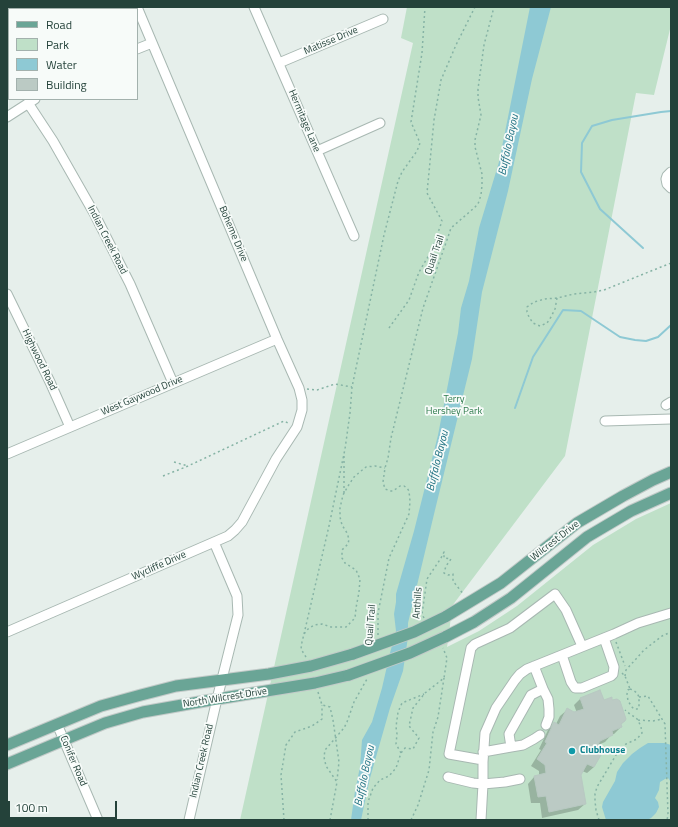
<!DOCTYPE html>
<style>
body{margin:0}
#map{position:relative;width:678px;height:827px;overflow:hidden;background:#e6efeb;font-family:"Titillium Web",sans-serif}
canvas{display:block}
.frame{position:absolute;inset:0;border:8px solid #24423a;pointer-events:none}
.legend{position:absolute;left:8px;top:8px;width:130px;height:92px;box-sizing:border-box;background:#f7fbf9;border:1px solid #a3b1ad;margin:0;padding:5px 7px;list-style:none;font-size:12px;color:#24423a}
.legend li{display:flex;align-items:center;gap:8px;height:20px}
.legend b{width:20px;border:1px solid #a3b1ad}
.scale{position:absolute;left:8px;top:801px;width:109px;height:18px;box-sizing:border-box;border:2px solid #24423a;border-top:0;padding-left:5px;font-size:12px;line-height:14px;white-space:nowrap;color:#24423a;-webkit-text-stroke:3px #f7fbf9;paint-order:stroke}
</style>
<div id="map">
<canvas width="678" height="827"></canvas>
<div class="frame"></div>
<ul class="legend">
<li><b style="height:5px;background:#6aa596"></b>Road</li>
<li><b style="height:11px;background:#bfe0c8"></b>Park</li>
<li><b style="height:11px;background:#8ec9d4"></b>Water</li>
<li><b style="height:11px;background:#bbcac4"></b>Building</li>
</ul>
<div class="scale">100 m</div>
</div>
<script>
const g = document.querySelector('canvas').getContext('2d');
g.lineJoin = 'round';
function fill(path, color) { g.fillStyle = color; g.fill(path, 'evenodd'); }
const poly = rows => new Path2D(rows.map(r => 'M' + r).join(''));
function stroke(path, color, width, dash) { g.strokeStyle = color; g.lineWidth = width; g.lineCap = dash ? 'butt' : 'round'; g.setLineDash(dash || []); g.stroke(path); }
function label(font, color, halo, rows, align = 'center') {
  g.font = font + ' "Titillium Web",sans-serif'; g.lineWidth = 3.5; g.setLineDash([]); g.textBaseline = 'middle'; g.strokeStyle = halo; g.fillStyle = color; for (const [text, x, y, turn = 0] of rows) {
    g.save(); g.translate(x, y); g.rotate((+turn || 0) * Math.PI / 180); g.textAlign = isNaN(turn) ? turn : align; if (halo) g.strokeText(text, 0, 0); g.fillText(text, 0, 0); g.restore();
  }
}
const green = poly([
 [407,7,671,7,671,25,654,95,636,93,565,456,452,606,449,634,447,647,479,631,517,606,593,545,636,519,671,503,671,820,240,820,413,43,401,38]
]);
const water = poly([
 [530,7,551,7,532,79,508,191,482,292,472,359,435,510,408,623,408,637,403,671,390,708,370,778,361,820,351,820,355,791,360,767,362,740,372,722,382,688,390,653,396,631,394,614,396,602,396,594,414,531,438,435,458,333,461,308,469,281,479,228,499,162],
 [648,743,665,743,671,745,671,782,668,778,665,779,660,782,659,790,655,798,658,802,659,807,656,813,651,818,647,820,606,820,602,807,603,802,615,781,617,772,623,763,632,754,640,748]
]);
const shadow = poly([
 [581,698,603,701,624,721,620,725,621,727,614,734,612,734,605,742,596,746,593,750,594,767,587,773,582,771,580,774,585,804,578,810,542,818,540,803,531,803,528,784,534,777,539,776,539,771,531,766,541,750,539,749,548,730,555,724,556,724,560,716,567,710,574,714,577,713,574,705]
]);
const stream = poly([
 [643,248,600,209,581,172,582,143,592,126,612,120,661,112,671,111],
 [515,408,533,357,563,310,581,311,620,337,635,340,646,341,658,337,671,325]
]);
const building = poly([
 [600,690,604,700,612,697,612,700,617,699,620,701,626,719,625,721,621,724,622,727,612,731,613,735,600,741,595,750,601,755,594,767,587,764,581,775,586,804,549,812,546,796,538,797,534,776,546,773,545,765,537,759,547,743,545,742,554,722,559,725,567,708,574,712,584,709,580,698,600,690]
]);
const path = poly([
 [557,298,555,309,551,317,547,323,540,326,533,323,529,317,527,312,527,307,534,302,545,299,557,298,574,294,594,292,604,290,671,263],
 [389,328,409,300,419,272,432,250,442,221,427,193,434,120,441,80,456,45,475,7],
 [307,389,317,390,335,384,352,387],
 [174,462,188,466],
 [163,476,188,466,284,421,290,424],
 [344,493,344,453],
 [424,618,422,614,427,579,441,558,444,552,444,558,451,559,446,566,444,573,448,575,453,574,453,581,464,595],
 [304,634,329,526,345,449,350,413,352,387,384,235,398,181,402,172,417,151,420,143,411,122,422,53,425,7],
 [378,635,378,613,389,558,409,514,410,501,409,491,407,488,404,486,400,486,393,491,391,491,385,489,383,482,385,468,388,458,391,438,423,308,448,237,451,228,474,208,478,204,481,195,482,185,482,174,475,147,475,140,481,115,478,97,478,89,484,45,494,7],
 [616,642,625,666],
 [306,657,301,649,302,642,304,634,308,629,314,625,322,624,331,627,346,627,355,618,356,608,359,592,360,579,356,570,345,563,342,558,342,550,348,544,349,539,347,533,342,525,340,517,340,508,343,495,348,486,354,477,361,471,366,467,375,466,385,468],
 [622,673,625,676,630,689],
 [625,676,626,670,644,650,662,636,671,632],
 [630,689,633,690,637,693,639,697,639,708,637,709,634,709,632,707,628,701,627,694,628,690,630,689],
 [318,692,322,705,330,707,333,720,339,762,337,780],
 [639,697,648,696,665,724,668,815,667,820],
 [638,720,653,721,662,719],
 [401,753,396,744,397,734,396,727,398,712,402,703,424,694],
 [284,820,281,775,286,745,295,732,312,726,322,719,322,705],
 [330,820,337,782,326,766,324,757,325,750,344,728,347,722,354,702,367,679],
 [368,820,368,802,373,788,380,780,389,776,396,768,401,753,405,748,413,749,419,738,409,726,413,708,425,693,444,678,447,658,443,648],
 [411,820,418,805,429,770,433,732,438,717,444,678],
 [599,820,596,810,595,801,595,794,597,787,619,750,626,744,637,739,642,733,641,727,638,720,635,717,631,715,625,710]
]);
const minor = poly([
 [254,7,354,236],
 [137,49,152,43],
 [279,63,383,19],
 [28,103,53,141,94,213,130,284,173,383],
 [7,117,35,99],
 [317,151,380,123],
 [671,172,667,176,666,179,667,184,671,188],
 [7,294,50,382,70,427],
 [666,405,671,402],
 [605,421,671,419],
 [7,454,277,339],
 [7,632,228,536,235,530,242,522,276,459,297,427,302,410,302,400,299,388,277,339,137,7],
 [562,655,571,682,575,688,582,688,611,676,613,674,614,667,604,638],
 [543,689,548,699,549,709,549,717,546,725],
 [57,724,98,820],
 [511,747,523,745,534,739,540,735],
 [483,752,511,747,509,734,531,695,543,689,534,666],
 [483,760,449,754,471,648,475,644,510,628,555,594,566,610,582,646],
 [448,777,473,783,483,784,505,782,520,779],
 [189,820,217,699,238,615,237,596,214,542],
 [481,820,483,784,483,762,485,733,496,708,515,680,520,674,527,669,614,634,638,623,671,613]
]);
const major = poly([
 [445,617,501,583,577,523,623,496,653,480,671,472],
 [445,637,474,622,511,598,587,537,631,511,671,493],
 [7,745,101,706,141,695,176,686,269,674,311,666,353,654],
 [7,764,64,740,105,723,143,712,205,701,315,683,349,675]
]);
const majorBridge = poly([
 [353,654,414,632,445,617],
 [349,675,410,653,445,637]
]);
const markers = [
 [572,751,4,"#0f9aa8"]
];
const streetNames = [
 ["Matisse Drive",331,41,-23],
 ["Hermitage Lane",304,121,67],
 ["Boheme Drive",233,234,67],
 ["Indian Creek Road",107,240,63],
 ["Quail Trail",435,255,-71],
 ["Highwood Road",39,360,64],
 ["West Gaywood Drive",142,396,-23],
 ["Wilcrest Drive",555,541,-38],
 ["Wycliffe Drive",159,566,-24],
 ["Anthills",418,603,-86],
 ["Quail Trail",371,625,-85],
 ["North Wilcrest Drive",225,698,-9],
 ["Conifer Road",73,761,67],
 ["Indian Creek Road",202,761,-77]
];
const parkNames = [
 ["Terry",454,400],
 ["Hershey Park",454,412]
];
const cultureNames = [
 ["Clubhouse",580,751]
];
const waterNames = [
 ["Buffalo Bayou",509,145,-78],
 ["Buffalo Bayou",438,461,-76],
 ["Buffalo Bayou",365,776,-78]
];
fill(green, '#bfe0c8');
fill(water, '#8ec9d4');
fill(shadow, '#0003');
stroke(stream, '#8ec9d4', 2);
fill(building, '#bbcac4');
stroke(building, '#b8c9c2', 1);
stroke(minor, '#a8b8b2', 11);
stroke(major, '#c2cac8', 13);
stroke(path, '#86b3a5', 1.5, [2, 3]);
stroke(minor, '#fff', 9);
stroke(major, '#6aa596', 11);
stroke(majorBridge, '#c2cac8', 13, []);
stroke(majorBridge, '#6aa596', 11);
for (const [x, y, r, color] of markers) { const dot = new Path2D(); dot.arc(x, y, r, 0, 2 * Math.PI); g.fillStyle = color; g.fill(dot); stroke(dot, '#f7fbf9', 1.5); }
label('10px', '#24423a', '#f7fbf9', streetNames);
label('10px', '#2d7a4b', '#f7fbf9', parkNames);
label('bold 10px', '#0d838f', '#f7fbf9', cultureNames, 'left');
label('italic 11px', '#1c6f80', '#f7fbf9', waterNames);
</script>
